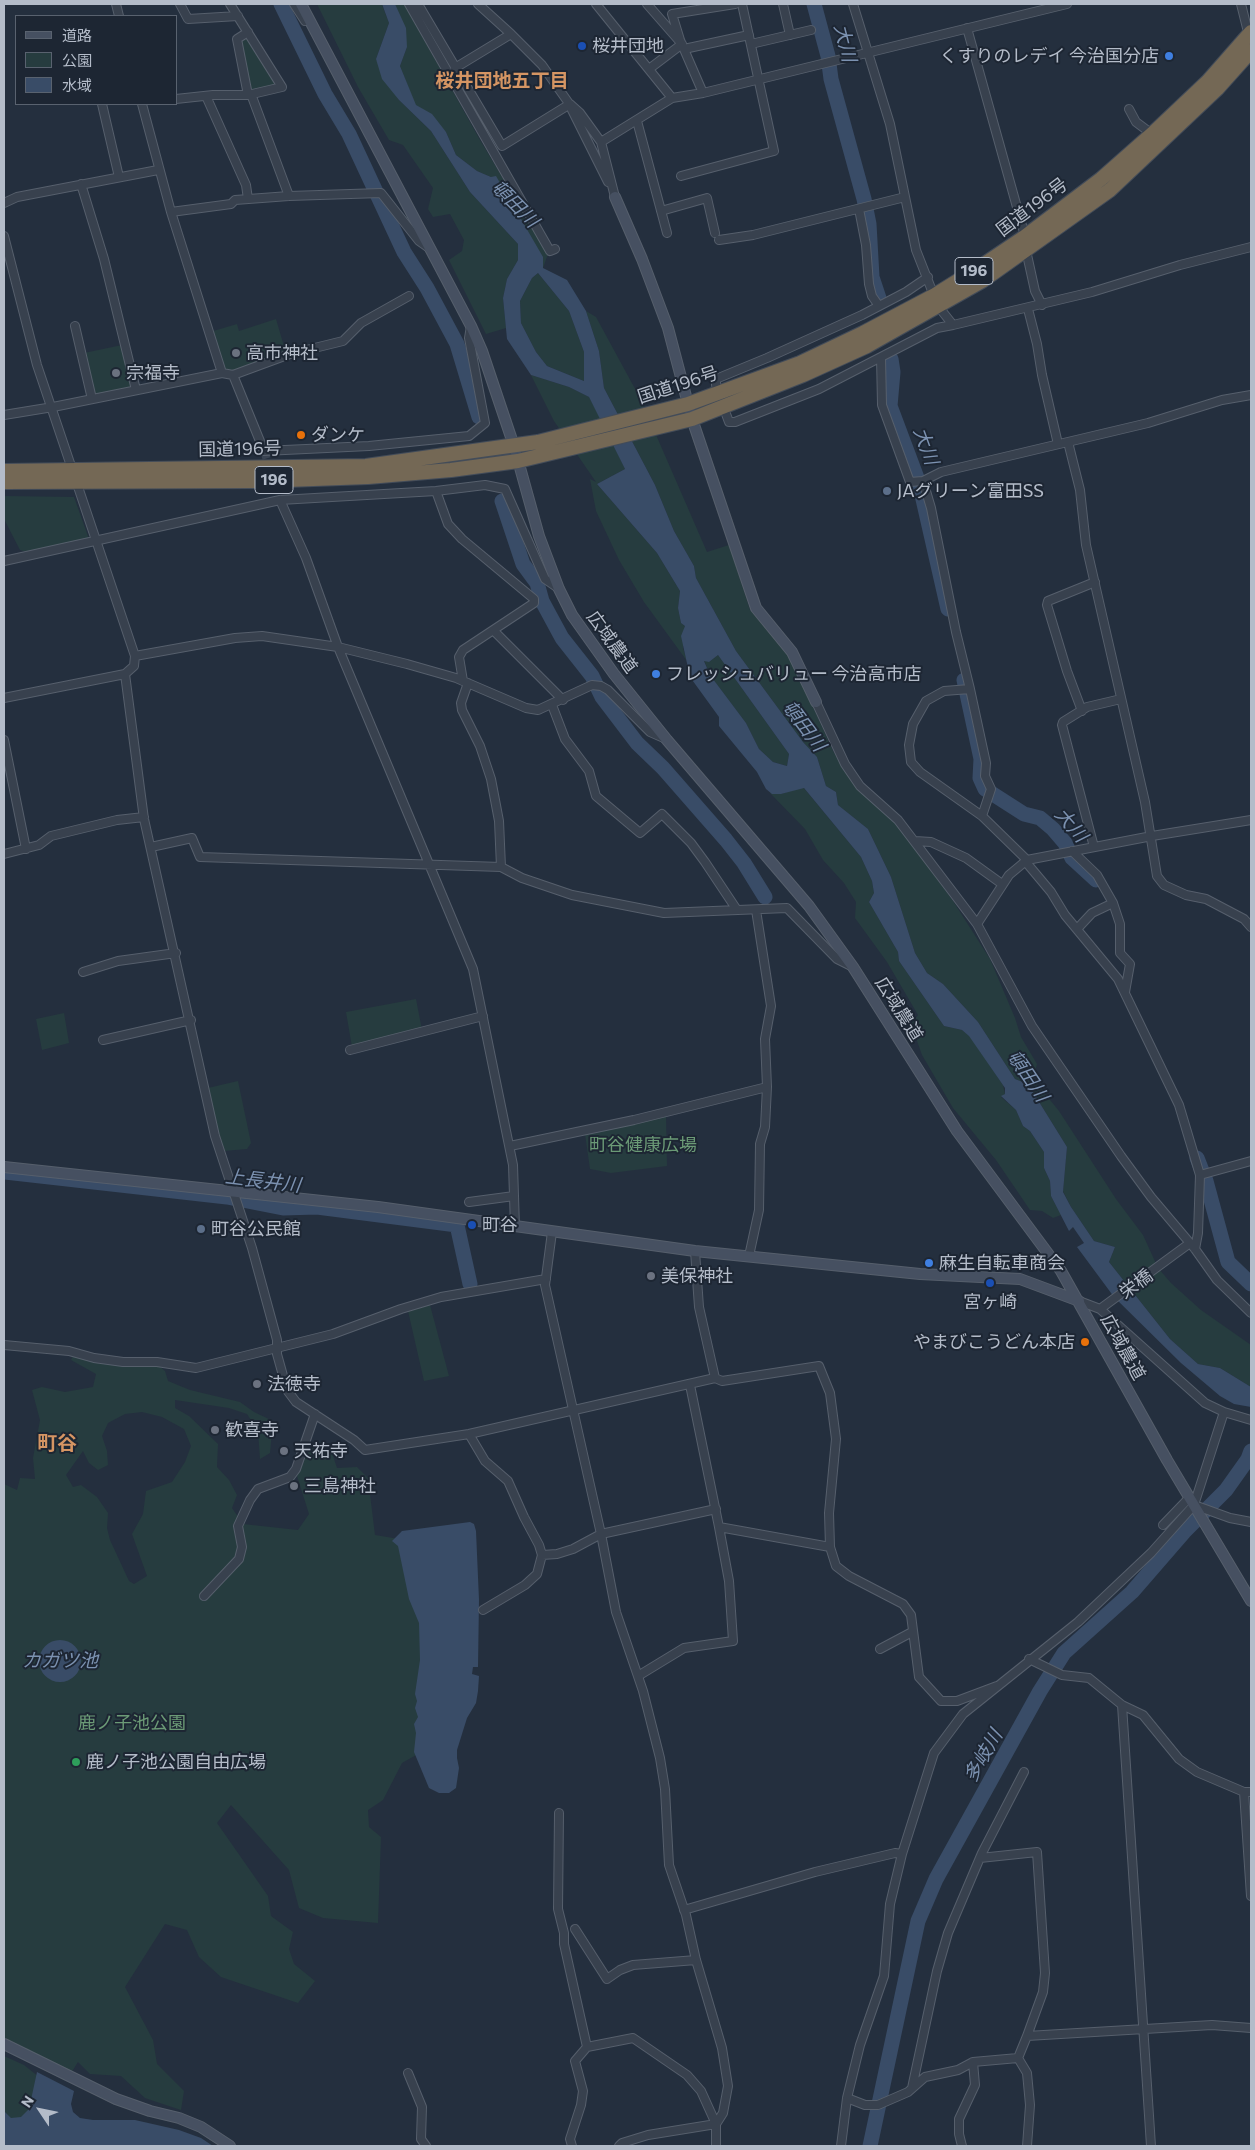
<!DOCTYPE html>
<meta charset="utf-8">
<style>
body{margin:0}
#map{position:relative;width:1255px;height:2150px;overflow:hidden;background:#242f3e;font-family:Commissioner,"Noto Sans JP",sans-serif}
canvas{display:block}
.frame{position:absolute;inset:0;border:5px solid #b4bcc9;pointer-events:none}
.legend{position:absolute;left:15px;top:15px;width:162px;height:90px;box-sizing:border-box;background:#1d2633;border:1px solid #59626f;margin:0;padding:6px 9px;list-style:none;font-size:15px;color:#b4bcc9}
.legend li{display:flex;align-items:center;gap:10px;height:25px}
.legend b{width:25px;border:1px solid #59626f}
.north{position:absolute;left:15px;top:2085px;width:50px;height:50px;-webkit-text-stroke:4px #1d2633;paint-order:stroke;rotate:304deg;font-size:14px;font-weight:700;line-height:20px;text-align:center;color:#b4bcc9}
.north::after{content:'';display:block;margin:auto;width:18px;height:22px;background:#b4bcc9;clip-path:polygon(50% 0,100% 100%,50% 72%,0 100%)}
</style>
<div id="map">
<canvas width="1255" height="2150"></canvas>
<div class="frame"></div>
<ul class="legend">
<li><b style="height:6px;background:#465061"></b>道路</li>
<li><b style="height:14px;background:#263c3f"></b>公園</li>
<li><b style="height:14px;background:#394c67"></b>水域</li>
</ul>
<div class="north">N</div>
</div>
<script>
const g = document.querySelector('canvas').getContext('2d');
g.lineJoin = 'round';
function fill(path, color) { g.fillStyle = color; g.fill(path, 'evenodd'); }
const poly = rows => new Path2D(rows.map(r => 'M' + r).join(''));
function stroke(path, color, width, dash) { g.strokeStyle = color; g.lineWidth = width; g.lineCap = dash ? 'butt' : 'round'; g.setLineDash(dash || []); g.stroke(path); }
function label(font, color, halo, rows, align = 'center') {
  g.font = font + ' Commissioner,"Noto Sans JP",sans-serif'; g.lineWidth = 4; g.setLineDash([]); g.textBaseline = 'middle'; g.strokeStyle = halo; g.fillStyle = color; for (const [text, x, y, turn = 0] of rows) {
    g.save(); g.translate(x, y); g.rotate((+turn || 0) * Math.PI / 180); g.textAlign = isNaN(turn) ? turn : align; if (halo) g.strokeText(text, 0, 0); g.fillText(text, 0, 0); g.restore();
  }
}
const green = poly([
 [317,4,382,5,389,23,376,59,399,100,431,131,470,192,518,244,518,260,507,279,503,298,506,328,486,334,449,260,462,251,464,240,450,214,433,217,428,209,433,188,403,145,389,140,358,87],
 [395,4,404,4,480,140,548,254,543,268,491,177,477,171,456,155,446,132,415,105,400,66,407,47],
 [248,36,278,85,250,92,241,41],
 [538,273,569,311,584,352,584,381,547,366,536,352,521,323,520,301,532,278],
 [586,311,596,317,640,398,707,552,729,545,750,610,789,654,833,751,851,780,894,821,909,840,953,901,990,959,1015,1018,1021,1037,1037,1064,1033,1079,1059,1111,1116,1199,1143,1235,1158,1268,1171,1283,1201,1310,1251,1345,1251,1387,1220,1368,1198,1364,1170,1339,1109,1262,1115,1247,1094,1241,1071,1207,1063,1191,1067,1147,1028,1084,1015,1079,978,1022,943,984,927,973,915,953,891,877,868,829,838,805,836,792,826,786,817,757,803,742,736,651,696,578,694,566,674,531,655,485,604,388,599,351],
 [276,319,286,353,231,371,222,370,210,332,237,324,239,331],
 [122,345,132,386,131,390,96,396,84,353],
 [531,375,569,387,589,397,599,415,625,469,597,484,657,553,680,591,678,608,681,623,685,626,683,648,687,661,644,602,619,560,596,511,590,479,596,482,554,421],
 [4,496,74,497,89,539,26,552,20,550,4,519],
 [718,655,789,754,787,766,773,762,759,749,746,723,710,675,704,660,709,662],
 [803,787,861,857,872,881,874,893,869,902,898,952,899,961,944,1026,962,1030,970,1036,1003,1085,1005,1094,1001,1097,1016,1110,1023,1126,1030,1131,1044,1152,1044,1168,1050,1181,1051,1196,1061,1215,1053,1218,1042,1211,1030,1210,996,1160,953,1108,922,1055,911,1024,918,1015,887,962,855,918,856,902,844,883,823,860,805,829,770,793,781,794],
 [416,999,422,1030,352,1047,346,1012],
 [64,1013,69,1043,42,1050,36,1019],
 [238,1081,251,1143,247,1149,224,1151,221,1145,208,1088],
 [666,1115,667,1166,611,1173,590,1169,585,1134],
 [430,1305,449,1376,424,1381,408,1311],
 [75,1352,101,1363,157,1364,165,1371,168,1381,190,1390,240,1402,254,1412,273,1421,270,1453,260,1459,258,1431,247,1414,229,1408,175,1400,175,1408,189,1416,218,1444,217,1467,229,1480,237,1495,232,1508,243,1524,298,1530,309,1514,297,1476,305,1457,316,1442,329,1444,337,1468,357,1467,368,1478,375,1535,411,1541,429,1624,425,1750,402,1763,383,1800,368,1810,369,1827,381,1837,378,1923,323,1918,299,1908,289,1870,231,1805,217,1823,268,1896,271,1916,293,1932,289,1949,294,1964,315,1981,298,2003,221,1977,199,1957,187,1930,165,1924,125,1987,153,2040,157,2064,184,2091,181,2110,145,2098,121,2076,90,2074,78,2062,71,2073,11,2041,4,2053,4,1484,17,1490,20,1478,35,1479,33,1458,40,1420,32,1390,42,1387,65,1392,93,1387,96,1374,71,1360],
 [142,1412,162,1417,184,1429,191,1446,185,1462,172,1482,146,1491,143,1514,132,1534,147,1576,134,1584,129,1581,110,1540,107,1528,108,1513,97,1497,81,1485,73,1487,66,1475,83,1451,89,1463,98,1470,108,1465,107,1451,102,1436,108,1423,125,1414],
 [4,2056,24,2065,49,2085,43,2115,4,2127]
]);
const water = poly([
 [382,4,395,4,406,28,407,47,400,66,416,105,432,114,446,132,456,155,477,171,491,177,496,176,543,257,543,268,567,280,586,311,599,351,604,388,655,485,674,531,694,566,696,578,736,651,803,742,817,757,826,786,836,792,838,805,868,829,891,877,915,953,927,973,943,984,978,1022,1015,1079,1028,1084,1067,1147,1063,1192,1071,1207,1094,1241,1115,1247,1109,1262,1170,1339,1198,1364,1220,1368,1251,1387,1251,1407,1234,1404,1220,1396,1181,1363,1114,1297,1077,1247,1084,1243,1073,1227,1069,1231,1051,1196,1050,1181,1044,1168,1044,1152,1030,1131,1023,1126,1016,1110,1001,1096,1005,1094,1005,1088,969,1036,962,1030,944,1026,899,961,898,952,869,902,874,893,872,881,861,857,804,788,781,794,772,794,766,789,757,772,719,726,719,717,690,677,681,636,685,626,681,623,678,608,680,591,657,553,597,484,625,469,589,397,569,387,531,375,507,339,503,298,507,279,518,260,518,244,470,192,431,131,399,100,382,79,376,59,389,23],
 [538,273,569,311,584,352,584,381,547,366,536,352,521,323,520,301,532,278],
 [718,655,789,754,787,766,773,762,759,749,746,723,710,675,704,661,709,662],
 [470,1522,474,1524,476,1531,479,1600,478,1667,473,1667,472,1674,479,1676,478,1691,476,1703,467,1718,457,1750,457,1758,459,1768,456,1788,449,1793,439,1793,429,1788,414,1752,416,1733,414,1724,418,1717,415,1708,417,1701,415,1694,420,1660,419,1623,409,1599,398,1546,392,1541,402,1531],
 '39 1661a21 21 0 1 1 42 0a21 21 0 1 1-42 0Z',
 [37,2072,74,2091,71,2104,73,2112,80,2118,93,2120,135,2120,179,2130,201,2138,213,2146,4,2146,4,2111,11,2118,21,2117,29,2109]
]);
const river = poly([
 [281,4,325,94,349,134,404,252,427,288,457,344,479,417],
 [814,4,828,56,831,79,864,199,869,224,872,277,879,298],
 [891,359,893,372,890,406,920,486,948,609],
 [502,501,523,564,537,583,542,601,562,638,592,676,602,697,637,743,663,768,726,840,744,863,765,897],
 [964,680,981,759,980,778,985,789,1024,814,1040,818,1053,829,1065,843,1072,858,1096,880],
 [1197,1158,1206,1181,1228,1262,1251,1284],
 [5,1172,227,1197,283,1208,317,1207,457,1225,470,1284],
 [870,2146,918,1921,936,1879,1040,1691,1064,1653,1132,1592,1184,1532,1226,1490,1248,1459,1251,1451]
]);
const streetTunnel = poly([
 [264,451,280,500]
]);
const street = poly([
 [116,4,119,16],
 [180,4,188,19,238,16],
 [294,4,305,21],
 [409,4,550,251,555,249],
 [418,4,502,146,570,104,580,113,601,142,615,197],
 [478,4,511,34],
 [596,4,672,98],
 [647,4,682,44,649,69],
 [783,4,790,35],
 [853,4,890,124,916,250,938,306,953,325,1092,292,1180,265,1251,247],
 [1241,4,1249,36],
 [967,28,1025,236],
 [751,44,811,30],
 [684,49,749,35],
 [455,68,511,34,542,65,568,102,608,182],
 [703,93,680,40,672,14,735,4],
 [251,94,289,196],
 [248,95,237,39,248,32],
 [206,96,246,185,248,199],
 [176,99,213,95,248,95,282,87,230,4],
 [102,104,119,177],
 [142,104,171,212,222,373],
 [1129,109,1136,122,1152,134],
 [637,121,667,233],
 [601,142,672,98,703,93,1067,4],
 [681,176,774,151,742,4],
 [81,184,104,259,136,390],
 [4,203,17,197,158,170],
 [859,209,866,245,869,284,872,296,879,306],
 [661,211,707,198,715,233],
 [171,212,231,204,235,200,289,196,381,193,419,241,429,248],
 [4,236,37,365,135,656,134,666,125,674,4,698],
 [719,240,753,235,905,197],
 [1026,250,1035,291,1042,305],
 [1028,309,1037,344,1042,375,1058,444],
 [953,325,937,328,881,357,882,405,910,482,923,481,941,472,1148,423,1222,400,1251,395],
 [75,326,92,399],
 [233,375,290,354,343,341,361,323,409,296],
 [716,385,716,379,767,358,862,315,906,292,928,277],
 [726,414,729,422,735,422,819,389,881,357],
 [4,415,53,407,222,373,233,375,264,451,369,446,469,436,485,423,469,338,471,326],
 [1068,442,1080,490,1086,545,1145,802,1157,876,1164,885,1186,895,1206,899,1244,919,1251,927],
 [923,481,931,508,956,632,970,689,986,763,985,776,991,789,982,816],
 [436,491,448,524,462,539,534,599,534,603,463,650,459,657,463,681],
 [280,500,306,558,338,647,473,969,513,1165,515,1227],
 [4,561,280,500,436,491,485,485,505,489,545,579,558,588],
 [494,631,563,700],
 [135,656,235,638,262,636,338,647,407,664,456,678,526,708,538,710,592,685,601,686,608,690,650,732,666,739],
 [125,674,144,819,215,1136,252,1248,277,1340,277,1354,287,1390,296,1402,354,1440,365,1450,469,1434,715,1378,722,1381,819,1366,830,1393,836,1439,829,1513,830,1547,836,1566,849,1576,903,1604,911,1615,919,1677,941,1701,957,1701,997,1686],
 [468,683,461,703,462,710,480,746,491,779,499,821,501,867],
 [970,689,944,691,926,701,913,724,909,745,911,762,920,772,982,816,1027,860],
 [816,702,845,764,860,786,898,820,977,924,1032,1026,1121,1156,1151,1197,1195,1249,1217,1280,1251,1313],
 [552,705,565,739,589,771,596,796,640,833,662,814,691,843,705,862,737,910],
 [1082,711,1067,671,1047,605,1048,601,1095,582],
 [4,740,26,849],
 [915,841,931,842,966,858,1002,884],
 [151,847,192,838,200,857,501,867,522,878,572,895,664,913,787,908,837,959,851,966],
 [1094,847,1062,725,1063,722,1087,707,1121,699],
 [1072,851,1097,875,1113,903,1120,924,1120,953,1130,964,1125,992],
 [4,854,39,845,51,836,117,820,144,817],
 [1025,861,1051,892,1065,915,1118,979,1179,1105,1200,1175,1198,1233,1195,1249],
 [977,924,1009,875,1027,860,1152,836,1251,820],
 [1077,929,1092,913,1113,903],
 [83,972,118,961,176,953],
 [103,1040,191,1020],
 [350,1050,483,1016],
 [510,1146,634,1120,767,1087],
 [1200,1175,1251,1161],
 [469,1202,514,1196],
 [552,1232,545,1285,601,1534,616,1612,643,1691,660,1758,665,1789,669,1865,686,1915,696,1960,722,2048,728,2086,723,2113,716,2124,648,2135,622,2143,619,2146],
 [695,1251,699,1307,715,1378],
 [749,1256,759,1210,760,1144,765,1127,767,1087,765,1039,771,1006,756,910],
 [1079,1301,1100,1309,1205,1403,1224,1412,1251,1420],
 [1100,1309,1190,1243],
 [4,1345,69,1351,94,1358,123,1362,157,1362,196,1368,333,1334,401,1309,441,1297,546,1279],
 [690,1385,719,1527,830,1547],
 [469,1434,485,1461,508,1481,524,1517,539,1545,542,1555,537,1574,525,1585,483,1610],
 [1194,1505,1230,1518,1251,1522],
 [1163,1525,1190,1497],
 [542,1555,557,1554,573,1549,601,1534,716,1509],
 [204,1596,239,1559,242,1547,238,1526,250,1500,258,1489,290,1477,296,1469,315,1414],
 [880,1649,912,1632],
 [1029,1659,1062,1675,1089,1678,1122,1705,1143,1715,1179,1759,1197,1772,1244,1792,1251,1792],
 [638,1676,684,1648,733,1641,729,1581,719,1527],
 [1122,1705,1151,2146],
 [1244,1792,1251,1896],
 [559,1813,558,1909,564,1933,564,1944,587,2047,633,2038,687,2075,701,2091,716,2124,716,2146],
 [980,1858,1037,1852,1045,1973,1043,1992,1027,2036],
 [684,1910,815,1872,895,1853,902,1854],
 [575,1929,607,1979,620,1970,633,1965,696,1960],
 [1018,2058,1027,2036,1212,2025,1251,2028],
 [1018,2058,1027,2073,1030,2105,1027,2146],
 [408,2073,422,2107,421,2139,426,2146],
 [912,2088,937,1971,948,1933,982,1853,1024,1772],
 [847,2098,865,2105,878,2105,908,2092,925,2077,958,2070,973,2062,1018,2058],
 [572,2146,570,2139,581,2105,583,2091,575,2061,587,2047],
 [841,2146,847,2098,860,2045,884,1976,890,1904,902,1854,934,1753,963,1714,1078,1622,1151,1553,1194,1505,1224,1412],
 [962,2146,959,2134,959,2119,975,2085,973,2062]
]);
const secondary = poly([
 [301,4,471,326,482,351,514,446,539,536,559,589,572,615,614,674,667,740,809,906,853,967,957,1131,1061,1271,1167,1460,1251,1601],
 [615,197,642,259,668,328,692,419,756,608,792,652,816,702],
 [4,1167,378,1207,695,1251,920,1274,1020,1279,1079,1301],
 [4,2044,116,2099,150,2111,179,2118,201,2127,230,2146]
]);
const highway = poly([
 [4,471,366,466,538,442,688,404,800,363,863,333,935,295,980,267,1023,238,1101,179,1152,134,1208,81,1251,32],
 [4,482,259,481,368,477,451,470,518,461,692,419,803,375,867,346,982,281,1110,190,1217,89,1251,51]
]);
const markers = [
 [582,46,5,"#1a4fb4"],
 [1169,56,5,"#3f7fe0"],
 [236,353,5,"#6b7280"],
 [116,373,5,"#6b7280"],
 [301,435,5,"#e8710a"],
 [887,491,5,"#5c6f8a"],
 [656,674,5,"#3f7fe0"],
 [472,1225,5,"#1a4fb4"],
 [201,1229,5,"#5c6f8a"],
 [929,1263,5,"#3f7fe0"],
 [651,1276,5,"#6b7280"],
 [990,1283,5,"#1a4fb4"],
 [1085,1342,5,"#e8710a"],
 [257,1384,5,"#6b7280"],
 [215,1430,5,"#6b7280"],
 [284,1451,5,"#6b7280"],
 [294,1486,5,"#6b7280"],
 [76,1762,5,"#2e9e5b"]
];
const shields = [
 [974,271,38],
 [274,480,38]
];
const shieldNames = [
 ["196",974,271],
 ["196",274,480]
];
const poiNames = [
 ["桜井団地",592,46],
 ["くすりのレデイ 今治国分店",1159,56,"right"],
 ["高市神社",246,353],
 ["宗福寺",126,373],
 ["ダンケ",311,435],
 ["JAグリーン富田SS",897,491],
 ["フレッシュバリュー 今治高市店",666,674],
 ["町谷",482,1225],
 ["町谷公民館",211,1229],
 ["麻生自転車商会",939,1263],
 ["美保神社",661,1276],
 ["宮ヶ崎",990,1302,"center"],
 ["やまびこうどん本店",1075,1342,"right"],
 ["法徳寺",267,1384],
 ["歓喜寺",225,1430],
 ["天祐寺",294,1451],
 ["三島神社",304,1486],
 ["鹿ノ子池公園自由広場",86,1762]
];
const streetNames = [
 ["国道196号",1032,207,-37],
 ["国道196号",678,385,-18],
 ["国道196号",240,449,-1],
 ["広域農道",612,642,54],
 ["広域農道",899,1009,58],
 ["栄橋",1136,1284,-36],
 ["広域農道",1123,1347,61]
];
const parkNames = [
 ["町谷健康広場",643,1145],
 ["鹿ノ子池公園",132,1723]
];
const waterNames = [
 ["大川",845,43,76],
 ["頓田川",515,204,45],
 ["大川",926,446,70],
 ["頓田川",804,726,53],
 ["大川",1071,825,49],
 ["頓田川",1028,1076,56],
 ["上長井川",263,1181,7],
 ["カガツ池",60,1661],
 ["多岐川",983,1756,-60]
];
const neighbourhoodNames = [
 ["桜井団地五丁目",502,81]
];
const quarterNames = [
 ["町谷",57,1443]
];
fill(green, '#263c3f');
fill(water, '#394c67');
stroke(river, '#394c67', 15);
stroke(streetTunnel, '#3a4453', 8, [8, 4]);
stroke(street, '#565f6c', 10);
stroke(secondary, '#565f6c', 12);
stroke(highway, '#434c59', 16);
stroke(street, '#38414e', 8);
stroke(secondary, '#465061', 10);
stroke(highway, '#746855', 14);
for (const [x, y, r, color] of markers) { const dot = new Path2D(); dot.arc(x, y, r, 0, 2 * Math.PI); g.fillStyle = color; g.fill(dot); stroke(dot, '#1d2633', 2); }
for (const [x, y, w] of shields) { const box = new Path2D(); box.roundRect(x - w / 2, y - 13.5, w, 27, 4); g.fillStyle = '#1d2633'; g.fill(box); stroke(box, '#b4bcc9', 1); }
label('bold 16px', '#b4bcc9', null, shieldNames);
label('18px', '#b4bcc9', '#1d2633', poiNames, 'left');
label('18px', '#b4bcc9', '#1d2633', streetNames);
label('18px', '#6b9a76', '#1d2633', parkNames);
label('italic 19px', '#7c92b1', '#1d2633', waterNames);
label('bold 19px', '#d59563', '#1d2633', neighbourhoodNames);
label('bold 20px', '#d59563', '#1d2633', quarterNames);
</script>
